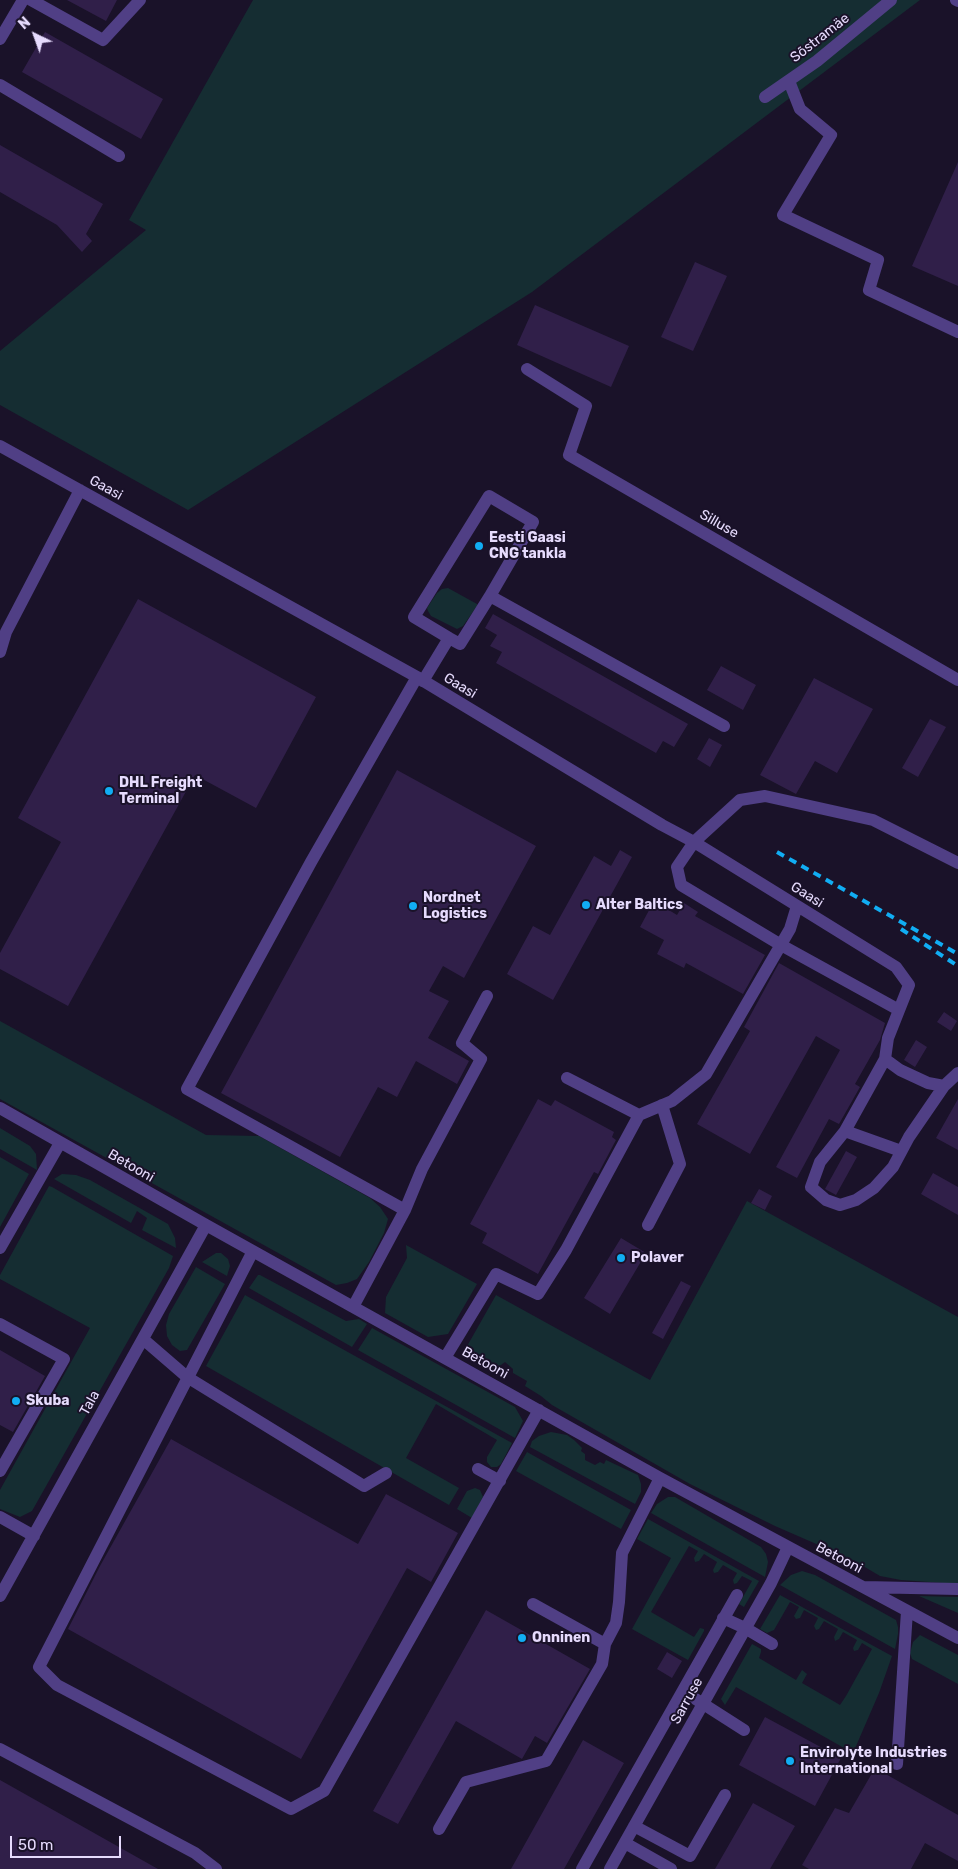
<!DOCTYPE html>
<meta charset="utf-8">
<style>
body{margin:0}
#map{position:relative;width:958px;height:1869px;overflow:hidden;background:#1a1229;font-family:Rubik,sans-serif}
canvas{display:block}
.north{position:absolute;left:10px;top:10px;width:50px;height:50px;-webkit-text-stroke:4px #1a1229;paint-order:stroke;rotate:318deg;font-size:14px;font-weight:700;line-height:20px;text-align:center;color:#e6dbfd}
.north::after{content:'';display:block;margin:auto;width:18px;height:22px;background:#e6dbfd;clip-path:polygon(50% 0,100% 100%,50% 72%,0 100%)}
.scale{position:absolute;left:10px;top:1836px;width:111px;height:22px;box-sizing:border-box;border:2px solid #e6dbfd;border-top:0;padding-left:6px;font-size:15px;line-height:18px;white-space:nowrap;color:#e6dbfd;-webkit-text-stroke:4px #1a1229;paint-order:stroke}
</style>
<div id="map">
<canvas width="958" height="1869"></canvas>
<div class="north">N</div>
<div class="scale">50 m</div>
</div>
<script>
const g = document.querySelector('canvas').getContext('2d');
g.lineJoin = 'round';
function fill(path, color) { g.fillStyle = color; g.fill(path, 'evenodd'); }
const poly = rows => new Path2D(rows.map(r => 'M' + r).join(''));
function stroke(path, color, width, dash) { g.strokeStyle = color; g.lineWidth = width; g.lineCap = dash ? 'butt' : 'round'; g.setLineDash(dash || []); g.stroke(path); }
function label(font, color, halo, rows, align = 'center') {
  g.font = font + ' Rubik,sans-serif'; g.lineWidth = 4; g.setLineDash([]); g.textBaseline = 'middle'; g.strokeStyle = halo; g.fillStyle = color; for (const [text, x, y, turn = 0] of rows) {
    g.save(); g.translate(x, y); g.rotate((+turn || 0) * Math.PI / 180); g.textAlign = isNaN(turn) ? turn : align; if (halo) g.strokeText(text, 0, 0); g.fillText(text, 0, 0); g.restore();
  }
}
const green = poly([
 [253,0,920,0,532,292,188,510,0,405,0,351,146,230,129,220],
 [448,588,477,604,477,606,463,626,457,629,431,616,428,611,427,608,437,593,442,589],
 [0,1021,206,1135,259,1136,370,1198,380,1207,388,1219,384,1233,369,1262,357,1279,347,1283,336,1285,0,1099],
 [0,1128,30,1146,36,1154,37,1170,0,1149],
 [0,1157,29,1174,0,1227],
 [62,1174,76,1175,90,1180,168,1224,175,1238,176,1248,142,1230,147,1218,137,1211,131,1223,54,1179],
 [49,1186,52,1187,173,1256,169,1268,32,1511,20,1517,0,1509,0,1490,90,1328,0,1279,0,1275],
 [747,1201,958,1317,958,1584,901,1580,880,1576,853,1560,775,1526,690,1484,552,1405,541,1396,525,1386,527,1381,513,1373,513,1369,505,1362,497,1368,467,1356,466,1348,496,1295,650,1380],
 [406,1245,477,1284,448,1334,428,1337,385,1313,386,1297,407,1258],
 [216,1253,221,1253,228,1259,230,1266,227,1276,202,1262],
 [196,1267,225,1284,187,1350,180,1351,172,1345,167,1336,166,1325,169,1314],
 [258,1275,260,1275,346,1321,359,1319,367,1324,352,1347,249,1288],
 [245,1295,512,1443,501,1464,497,1467,491,1467,487,1462,487,1457,497,1440,436,1404,406,1458,459,1488,449,1505,206,1366],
 [372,1328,515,1407,523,1421,515,1438,358,1350],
 [551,1432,567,1435,574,1440,582,1448,581,1451,585,1454,585,1460,595,1465,600,1462,604,1464,606,1460,638,1475,641,1484,641,1492,635,1504,530,1447,532,1441,539,1436],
 [527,1452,631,1510,621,1529,516,1471],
 [475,1488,480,1490,483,1497,472,1518,457,1509,467,1491],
 [668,1497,675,1497,761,1547,766,1554,768,1562,765,1577,651,1513,657,1504],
 [648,1519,759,1581,744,1607,739,1604,752,1581,742,1576,737,1583,734,1584,733,1580,737,1573,723,1565,718,1572,714,1573,713,1570,717,1562,704,1554,699,1561,695,1562,694,1558,698,1551,689,1546,651,1612,694,1637,700,1628,704,1629,704,1631,688,1660,632,1629,671,1558,637,1539],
 [802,1571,815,1575,896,1620,898,1627,898,1634,895,1649,780,1585,791,1575],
 [780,1595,892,1656,879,1693,853,1753,736,1687,725,1705,721,1699,752,1644,761,1649,761,1652,759,1658,796,1680,802,1670,807,1674,802,1683,835,1702,840,1705,846,1696,872,1649,862,1643,858,1650,854,1651,853,1648,857,1640,843,1632,839,1639,835,1641,834,1637,838,1629,824,1621,819,1629,816,1630,814,1626,818,1618,804,1610,800,1618,796,1619,794,1616,799,1607,790,1602,774,1630,767,1633,760,1629],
 [919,1596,958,1597,958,1613],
 [920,1635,958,1655,958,1684,912,1659,910,1653,913,1642]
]);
const building = poly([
 [67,0,117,0,106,21],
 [45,32,163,99,141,139,22,72],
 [0,145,103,204,86,234,92,241,82,252,57,225,0,192],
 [958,162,958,286,912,266],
 [695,262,727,276,693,351,661,337],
 [535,305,629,346,611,387,517,345],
 [138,599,316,697,256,808,195,775,68,1006,0,969,0,953,61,842,18,818],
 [493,614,688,724,674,747,663,741,656,753,496,663,502,652,490,646,497,635,485,628],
 [721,666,756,685,743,710,707,690],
 [814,678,873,709,837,773,815,761,796,794,760,775],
 [930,719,946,727,918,777,902,768],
 [709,738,722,745,710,767,697,759],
 [397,770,536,846,464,978,443,966,429,991,449,1001,428,1038,469,1061,457,1084,416,1061,397,1097,378,1087,340,1157,221,1093],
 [620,850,632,857,553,1000,507,974,533,926,550,935,594,856,611,866],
 [654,901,677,915,684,903,698,912,695,916,765,955,743,994,686,963,684,968,657,954,664,940,640,927],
 [779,963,885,1023,880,1040,855,1084,860,1087,839,1124,829,1119,797,1178,776,1167,840,1050,816,1036,750,1154,697,1124,750,1031,744,1027],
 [944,1012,957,1021,951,1031,937,1022],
 [916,1040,927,1047,915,1067,904,1060],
 [538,1099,551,1106,555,1100,614,1132,612,1137,616,1140,598,1174,594,1172,538,1274,482,1243,487,1233,470,1224],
 [958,1099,958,1150,936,1138],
 [846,1151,857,1157,836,1195,825,1189],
 [933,1173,958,1187,958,1215,921,1194],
 [759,1189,772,1196,765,1210,751,1203],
 [621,1238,646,1253,610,1314,584,1298],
 [681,1281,691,1286,663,1339,652,1333],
 [0,1350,45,1376,13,1432,0,1425],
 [171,1439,358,1544,386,1494,458,1533,431,1582,407,1568,301,1759,68,1629,100,1566],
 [486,1610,590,1669,547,1743,535,1736,522,1759,456,1721,398,1824,373,1811],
 [667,1652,682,1661,672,1678,657,1669],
 [765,1717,841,1758,815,1806,739,1765],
 [583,1740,624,1763,564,1869,511,1869],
 [875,1768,958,1815,958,1861,925,1843,911,1869,809,1869,802,1865,835,1808,849,1813],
 [0,1780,158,1869,0,1869],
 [753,1803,795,1826,770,1869,715,1869]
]);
const minor = poly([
 [31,0,103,40,140,0],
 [956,0,958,1],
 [0,39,23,0],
 [789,81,800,109,831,135,783,215,878,260,869,290,958,332],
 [0,85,119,156],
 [765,97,817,61,891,0],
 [527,369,586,406,569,455,958,680],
 [0,446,417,677,662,825,694,842,896,967,909,985,888,1038,885,1059,900,1070,928,1083,944,1086,958,1073],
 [449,638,414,617,489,496,533,522,490,596],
 [0,652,6,632,80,490],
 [423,681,449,638,460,644,490,596,724,726],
 [899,1010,781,945,681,885,677,867,694,842,740,800,765,796,873,820,958,863],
 [885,1059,845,1131,820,1162,811,1187,826,1200,840,1205,856,1200,874,1188,893,1167,909,1137,944,1086],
 [0,1108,206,1225,660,1478,958,1638],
 [639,1115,672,1101,706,1074,790,929,797,906],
 [845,1131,901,1151],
 [405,1210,187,1089,311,862,417,677],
 [648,1225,680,1164,662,1105],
 [0,1248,60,1143],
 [253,1251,39,1667,57,1685,291,1809,324,1791,539,1410],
 [353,1307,405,1210,422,1169,481,1059,462,1043,487,996],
 [0,1324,64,1359,0,1471],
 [143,1339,187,1377,364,1486,386,1473],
 [445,1358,496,1274,538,1294,566,1250,639,1115,567,1078],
 [478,1469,500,1481],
 [0,1517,34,1536],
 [864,1587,958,1589],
 [0,1596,206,1225],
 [533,1604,605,1644,616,1623,619,1602,622,1553,660,1478],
 [723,1618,745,1628,772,1644],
 [683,1691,744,1730],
 [0,1749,195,1853,216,1869],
 [897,1764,907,1611],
 [634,1826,690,1856,725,1795],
 [439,1829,466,1782,546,1761,602,1664,605,1644],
 [625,1843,671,1869],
 [582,1869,737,1595],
 [610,1869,771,1583,788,1547]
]);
const rail = poly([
 [777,852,958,954],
 [901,929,958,966]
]);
const markers = [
 [479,546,5,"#11adf3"],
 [109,791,5,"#11adf3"],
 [586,905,5,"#11adf3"],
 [413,906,5,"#11adf3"],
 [621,1258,5,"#11adf3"],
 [16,1401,5,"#11adf3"],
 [522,1638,5,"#11adf3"],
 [790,1761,5,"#11adf3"]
];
const streetNames = [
 ["Sõstramäe",820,38,-38],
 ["Gaasi",106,488,29],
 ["Silluse",719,524,30],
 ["Gaasi",460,686,31],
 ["Gaasi",807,895,32],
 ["Betooni",131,1166,30],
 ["Betooni",485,1363,29],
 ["Tala",90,1403,-61],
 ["Betooni",839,1558,28],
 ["Sarruse",687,1701,-61]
];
const poiNames = [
 ["Eesti Gaasi",489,538],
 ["CNG tankla",489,554],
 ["DHL Freight",119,783],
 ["Terminal",119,799],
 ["Nordnet",423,898],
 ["Logistics",423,914],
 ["Alter Baltics",596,905],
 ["Polaver",631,1258],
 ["Skuba",26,1401],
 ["Onninen",532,1638],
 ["Envirolyte Industries",800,1753],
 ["International",800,1769]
];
fill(green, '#152d32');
fill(building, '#301f49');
stroke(minor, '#503f85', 12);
stroke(rail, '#11adf3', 4, [8, 6]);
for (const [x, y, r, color] of markers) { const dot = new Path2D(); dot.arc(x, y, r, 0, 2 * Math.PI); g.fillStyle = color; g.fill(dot); stroke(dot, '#1a1229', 2); }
label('14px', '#e6dbfd', '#1a1229', streetNames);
label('bold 14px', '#e6dbfd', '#1a1229', poiNames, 'left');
</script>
